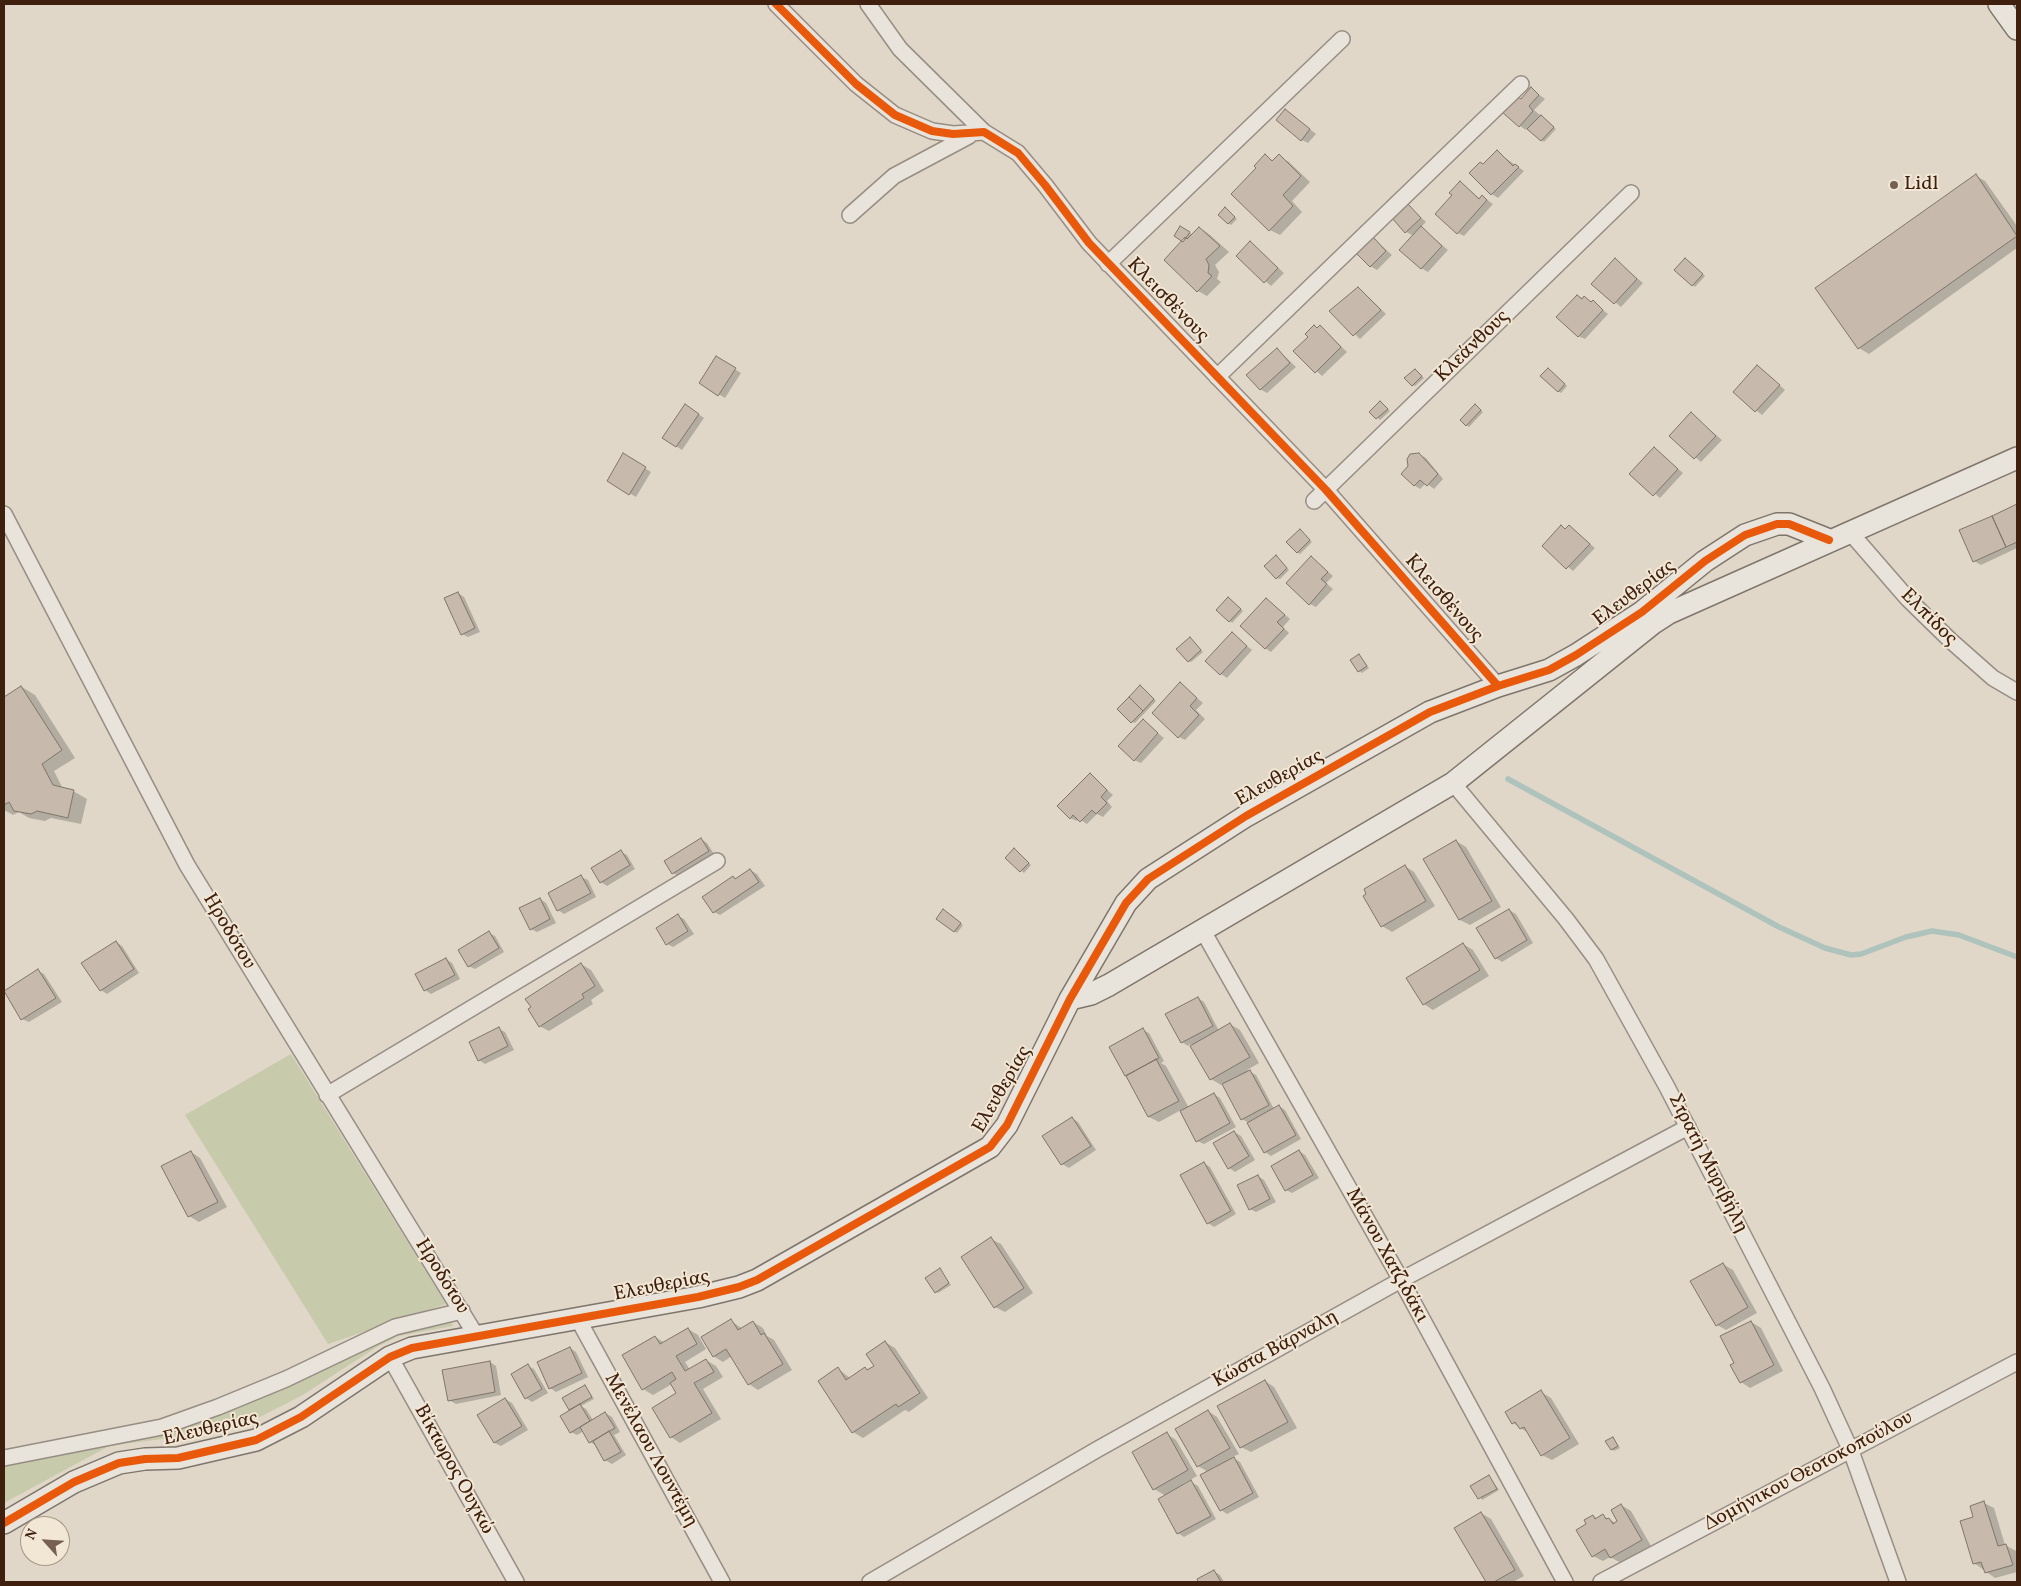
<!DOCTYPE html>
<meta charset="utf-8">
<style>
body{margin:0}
#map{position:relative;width:2021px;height:1586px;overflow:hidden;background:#e0d7c8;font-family:Vollkorn,serif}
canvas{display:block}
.frame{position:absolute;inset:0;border:5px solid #3f200f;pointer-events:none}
.north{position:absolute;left:20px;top:1516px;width:50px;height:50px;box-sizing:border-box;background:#f2e7d5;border:1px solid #aa9786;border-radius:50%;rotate:296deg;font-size:14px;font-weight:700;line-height:20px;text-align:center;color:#3f200f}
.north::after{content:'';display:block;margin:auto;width:18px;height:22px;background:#776050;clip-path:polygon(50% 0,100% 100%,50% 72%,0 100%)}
</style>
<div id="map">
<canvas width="2021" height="1586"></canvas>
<div class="frame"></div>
<div class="north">N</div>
</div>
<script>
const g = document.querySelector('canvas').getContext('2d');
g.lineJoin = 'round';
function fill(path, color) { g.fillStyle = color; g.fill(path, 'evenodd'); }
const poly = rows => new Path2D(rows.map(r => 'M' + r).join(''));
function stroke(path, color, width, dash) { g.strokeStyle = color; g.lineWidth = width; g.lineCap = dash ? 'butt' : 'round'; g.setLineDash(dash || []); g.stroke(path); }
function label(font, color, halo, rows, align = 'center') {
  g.font = font + ' Vollkorn,serif'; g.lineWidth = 4; g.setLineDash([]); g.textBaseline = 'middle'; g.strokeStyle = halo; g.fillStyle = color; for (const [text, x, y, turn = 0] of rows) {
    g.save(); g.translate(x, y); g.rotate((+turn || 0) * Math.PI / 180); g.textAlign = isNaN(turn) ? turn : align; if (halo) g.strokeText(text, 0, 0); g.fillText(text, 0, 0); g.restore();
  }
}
const green = poly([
 [291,1054,446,1304,328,1344,185,1115],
 [451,1319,453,1326,399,1336,377,1347,301,1396,254,1420,184,1436,109,1446,4,1503,4,1462,179,1428,214,1418,315,1375,388,1335]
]);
const shadow = poly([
 [1531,89,1545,99,1534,110,1556,129,1544,142,1528,128,1526,130,1520,126,1522,100],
 [1286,110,1316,134,1308,143,1302,140],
 [1497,152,1524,171,1498,198,1492,194,1484,165],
 [1265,156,1274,161,1279,156,1289,162,1310,182,1292,201,1302,212,1280,235,1270,230,1258,168],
 [1976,176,1985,181,2017,226,2017,248,1869,354,1859,348,1817,289],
 [1460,182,1480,199,1483,197,1493,204,1464,236,1458,233,1454,195],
 [1408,205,1426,222,1421,227,1448,250,1428,272,1421,268,1414,236,1406,232],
 [1228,210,1237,219,1231,225,1228,223],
 [1181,227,1193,235,1200,228,1209,234,1229,252,1215,265,1219,272,1217,279,1221,282,1207,296,1198,291],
 [1374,239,1392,255,1377,270,1370,266],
 [1250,242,1284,273,1271,286,1237,256],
 [1615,260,1643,283,1621,307,1593,284],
 [1688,261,1705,276,1695,287,1693,285],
 [1359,288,1386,314,1360,339,1331,311],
 [1577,296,1593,302,1608,314,1585,339,1578,336],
 [1320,326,1347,352,1322,376,1295,351],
 [1277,349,1296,367,1267,393,1260,389],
 [716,358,741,373,725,398,700,383],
 [1757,366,1785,390,1762,415,1734,392],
 [1551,371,1567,386,1561,393,1558,391],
 [1418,372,1424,378,1415,386,1412,385],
 [1381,402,1390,411,1380,420,1371,412],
 [1478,407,1483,412,1469,427,1462,420],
 [691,409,704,418,682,450,676,446],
 [1691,414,1722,440,1701,462,1671,436],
 [1654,449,1683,473,1660,498,1631,473],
 [1419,454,1426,458,1443,479,1434,489,1426,483,1420,489,1414,485],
 [624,455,651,472,636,497,608,481],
 [2017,506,2017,548,1981,565,1974,561,1961,531],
 [1569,526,1595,548,1573,571,1543,546],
 [1300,530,1312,542,1300,554,1297,552],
 [1311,557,1333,576,1326,583,1333,589,1316,607,1310,604],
 [1278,558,1289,570,1280,579,1277,578],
 [458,593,464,597,480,632,468,637,462,634],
 [1267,599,1290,619,1283,627,1289,633,1271,652,1265,648],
 [1231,600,1243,611,1232,623,1230,621],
 [1232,634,1252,650,1227,678,1221,674],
 [1190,638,1203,652,1191,662,1188,661],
 [1359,656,1369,668,1362,673,1359,671],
 [1180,684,1203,703,1196,710,1205,719,1185,740,1179,737],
 [22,687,35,695,75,758,54,771,63,789,73,791,87,799,81,824,51,818,45,821,29,818,19,812,13,815,4,810,4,699],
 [1143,688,1156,701,1135,723,1132,722],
 [1143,721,1164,738,1141,763,1134,760],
 [1090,774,1113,795,1107,801,1112,807,1103,817,1097,814,1087,824,1079,819,1077,821,1070,818],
 [701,839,707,843,714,854,680,877,673,873],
 [1456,841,1466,847,1501,907,1470,925,1460,920,1425,860],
 [1017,851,1031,865,1024,873,1006,857],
 [621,852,627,855,635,869,607,886,601,882],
 [1405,866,1414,872,1435,906,1392,932,1382,926,1365,896],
 [750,870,757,874,765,886,720,915,714,912,733,878,736,880],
 [581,877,588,880,596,897,564,914,558,910],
 [540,899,546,903,556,923,537,932,531,929],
 [1509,910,1516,914,1533,943,1502,962,1496,958],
 [946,912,963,925,957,933,954,931],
 [678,916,684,919,694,934,673,947,667,944],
 [489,933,495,936,504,952,475,969,468,966],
 [116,942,122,946,139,973,107,994,101,990],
 [1463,944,1473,950,1489,976,1433,1010,1424,1004],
 [446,959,452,963,460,979,431,994,425,990],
 [581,964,591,970,604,991,591,1000,593,1004,549,1031,539,1026],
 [38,971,44,974,62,1002,29,1022,22,1019],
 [1198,998,1204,1002,1219,1031,1230,1024,1240,1030,1259,1063,1247,1070,1256,1075,1274,1109,1279,1106,1285,1110,1301,1139,1271,1156,1265,1152,1249,1123,1242,1119,1223,1083,1221,1085,1211,1079,1191,1044,1188,1046,1182,1042],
 [499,1029,505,1032,514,1050,485,1064,479,1060],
 [1143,1030,1149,1033,1164,1061,1161,1063,1166,1066,1189,1108,1214,1094,1220,1098,1236,1127,1204,1144,1197,1141,1181,1110,1159,1122,1149,1117,1126,1075],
 [1072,1118,1078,1122,1096,1150,1069,1168,1062,1164,1044,1136],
 [1234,1132,1241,1136,1255,1160,1235,1172,1229,1168],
 [1299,1151,1305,1155,1319,1178,1292,1193,1286,1190],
 [191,1152,200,1158,227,1207,199,1222,189,1216],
 [1204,1163,1210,1167,1236,1214,1214,1227,1208,1223],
 [1258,1176,1264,1180,1276,1202,1256,1212,1250,1209],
 [991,1239,1001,1244,1033,1293,1005,1312,995,1307],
 [1723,1264,1733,1270,1757,1313,1726,1330,1717,1325],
 [940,1270,951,1285,938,1293,936,1292],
 [731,1321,743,1329,753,1322,763,1328,767,1336,774,1340,792,1370,758,1390,749,1384,732,1356,723,1362,713,1356],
 [1751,1322,1761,1328,1783,1371,1750,1388,1741,1382,1736,1363],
 [688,1329,698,1335,706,1349,685,1362,690,1370,706,1360,716,1366,723,1377,703,1389,721,1419,680,1443,671,1437,678,1394,672,1384,653,1395,643,1389,655,1337,665,1343],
 [885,1342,895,1348,928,1398,909,1412,905,1410,863,1438,853,1432,838,1369,850,1378,865,1369,869,1371,875,1366],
 [570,1348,576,1352,588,1377,556,1392,550,1388],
 [490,1362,496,1366,501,1395,456,1404,449,1400],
 [528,1366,534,1369,548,1393,532,1402,526,1398],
 [1265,1381,1274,1387,1297,1428,1251,1452,1241,1447],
 [585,1386,594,1399,581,1406,586,1409,593,1420,605,1413,612,1417,620,1432,614,1435,626,1455,612,1464,605,1460,597,1446,590,1442,584,1431,577,1435,571,1432,571,1411,564,1398],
 [1541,1392,1551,1398,1579,1444,1552,1460,1542,1455,1530,1434,1513,1423,1507,1413],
 [505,1399,512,1403,528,1430,501,1446,495,1443,479,1415],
 [1208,1411,1217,1417,1239,1454,1232,1457,1240,1462,1259,1497,1227,1514,1221,1510,1208,1472,1198,1466],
 [1167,1434,1176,1440,1197,1476,1183,1484,1184,1486,1191,1482,1198,1486,1216,1519,1184,1537,1178,1533,1166,1496,1154,1489],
 [1613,1438,1620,1448,1614,1451,1612,1449],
 [1489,1476,1499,1490,1482,1500,1472,1486],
 [1984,1503,1994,1508,2005,1545,2016,1551,2017,1572,1995,1578,1974,1563,1975,1518],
 [1621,1505,1631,1511,1651,1546,1621,1563,1610,1557,1603,1561,1593,1556,1588,1525,1593,1516,1598,1519,1603,1516,1616,1523,1619,1522],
 [1481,1513,1491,1519,1524,1576,1513,1582,1488,1582,1456,1528],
 [1214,1571,1220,1575,1224,1582,1199,1582,1198,1579]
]);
const stream = poly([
 [1508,779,1779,927,1825,948,1851,955,1861,954,1906,937,1932,931,1959,935,2017,957]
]);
const building = poly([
 [1531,87,1539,95,1529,106,1533,111,1519,127,1502,112,1517,96,1521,99,1531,87],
 [1285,109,1310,129,1301,141,1276,120,1285,109],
 [1541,115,1554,127,1541,141,1527,129,1541,115],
 [1497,150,1513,166,1515,164,1519,167,1491,195,1469,173,1480,162,1483,164,1497,150],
 [1265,154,1272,161,1279,154,1301,176,1283,195,1293,206,1269,231,1231,194,1256,168,1254,166,1265,154],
 [1976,174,2017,236,1858,349,1815,288,1976,174],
 [1460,181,1479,199,1482,195,1487,200,1457,234,1435,214,1452,195,1449,193,1460,181],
 [1408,204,1421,218,1405,233,1392,218,1408,204],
 [1225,207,1235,217,1228,224,1218,215,1225,207],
 [1180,226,1190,232,1183,242,1174,236,1180,226],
 [1421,226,1442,246,1421,269,1399,250,1421,226],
 [1199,227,1220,246,1206,259,1209,265,1208,273,1212,276,1197,292,1164,260,1185,237,1187,239,1199,227],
 [1373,237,1386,251,1370,267,1356,253,1373,237],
 [1250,241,1278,268,1264,283,1236,256,1250,241],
 [1615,258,1637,279,1614,304,1591,284,1615,258],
 [1685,258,1703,274,1692,286,1674,270,1685,258],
 [1358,287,1381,310,1353,336,1329,311,1358,287],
 [1577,295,1582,299,1584,296,1591,302,1593,300,1603,310,1578,337,1556,317,1577,295],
 [1314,325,1317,328,1320,325,1341,347,1315,373,1293,351,1308,337,1305,334,1314,325],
 [1277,348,1290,363,1260,390,1246,375,1277,348],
 [716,356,736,368,718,396,699,383,716,356],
 [1757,365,1780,385,1755,412,1733,392,1757,365],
 [1548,368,1565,384,1558,392,1540,376,1548,368],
 [1415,369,1422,376,1412,386,1404,378,1415,369],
 [1380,401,1388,409,1376,419,1369,412,1380,401],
 [685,404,699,414,676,447,662,438,685,404],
 [1475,404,1481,410,1466,426,1460,420,1475,404],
 [1691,412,1716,436,1694,459,1669,436,1691,412],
 [1654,447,1678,469,1653,496,1629,474,1654,447],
 [623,453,646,467,629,495,607,481,623,453],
 [1419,453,1438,474,1427,486,1420,480,1414,486,1401,474,1408,466,1407,459,1410,454,1419,453],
 [2017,504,2017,542,2006,547,1992,516,2017,504],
 [1992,516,2006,547,1973,562,1959,530,1992,516],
 [1561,525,1565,529,1569,525,1590,544,1566,569,1542,546,1561,525],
 [1300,529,1310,540,1297,553,1286,542,1300,529],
 [1276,555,1287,568,1276,579,1264,566,1276,555],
 [1311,556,1328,572,1321,579,1327,584,1309,605,1286,583,1311,556],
 [458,592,475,628,461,635,444,598,458,592],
 [1228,597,1241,609,1229,622,1216,610,1228,597],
 [1266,598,1285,615,1277,622,1284,629,1265,649,1240,626,1266,598],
 [1232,632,1247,646,1220,675,1205,661,1232,632],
 [1190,637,1201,650,1188,662,1176,649,1190,637],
 [1359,654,1367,666,1358,672,1350,660,1359,654],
 [1180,682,1197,698,1190,706,1199,715,1178,738,1152,713,1180,682],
 [1140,685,1154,699,1143,711,1129,697,1140,685],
 [21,686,62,750,42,764,53,785,74,790,68,818,37,811,31,814,14,811,9,802,4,805,4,697,21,686],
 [1129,697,1143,711,1131,723,1117,709,1129,697],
 [1143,719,1158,733,1134,761,1118,746,1143,719],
 [1090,773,1107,790,1101,797,1107,803,1096,814,1092,810,1080,822,1073,815,1070,819,1057,806,1090,773],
 [701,838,709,851,672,874,664,861,701,838],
 [1456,840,1492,901,1459,920,1423,859,1456,840],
 [1014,848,1029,863,1020,872,1005,858,1014,848],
 [621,850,630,865,600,883,591,868,621,850],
 [1405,865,1426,901,1381,927,1363,896,1366,894,1364,889,1405,865],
 [750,869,759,882,713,913,702,897,733,876,735,879,750,869],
 [581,875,591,893,557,911,548,893,581,875],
 [540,898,550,919,530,930,519,908,540,898],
 [943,909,961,923,954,932,936,919,943,909],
 [1509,909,1527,940,1495,959,1476,928,1509,909],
 [678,914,688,931,666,945,656,928,678,914],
 [489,931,499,948,468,967,458,950,489,931],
 [116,941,134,969,100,991,81,963,116,941],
 [1463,943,1480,970,1423,1005,1406,978,1463,943],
 [446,958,455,975,424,991,415,974,446,958],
 [581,963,595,986,582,994,584,998,539,1027,528,1009,531,1007,525,999,581,963],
 [38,969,56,998,21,1020,4,991,38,969],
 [1198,997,1213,1026,1181,1043,1165,1014,1198,997],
 [1230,1023,1250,1057,1210,1080,1190,1046,1230,1023],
 [499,1027,508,1046,478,1061,469,1042,499,1027],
 [1143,1028,1159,1058,1125,1076,1109,1047,1143,1028],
 [1156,1059,1179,1101,1148,1117,1126,1076,1156,1059],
 [1250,1070,1269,1105,1241,1120,1222,1084,1250,1070],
 [1214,1093,1230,1123,1196,1142,1180,1111,1214,1093],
 [1279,1105,1296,1135,1264,1153,1247,1123,1279,1105],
 [1072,1117,1091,1146,1061,1165,1042,1136,1072,1117],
 [1234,1131,1249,1156,1228,1169,1213,1143,1234,1131],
 [1299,1150,1313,1175,1285,1191,1271,1166,1299,1150],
 [191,1151,218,1202,188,1217,161,1166,191,1151],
 [1204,1162,1231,1211,1207,1224,1180,1175,1204,1162],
 [1258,1175,1270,1199,1249,1210,1237,1185,1258,1175],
 [991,1237,1024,1288,994,1308,961,1257,991,1237],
 [1723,1263,1748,1307,1716,1326,1690,1281,1723,1263],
 [940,1268,949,1283,935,1293,925,1278,940,1268],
 [731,1319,738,1330,753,1321,761,1335,764,1333,783,1364,748,1385,726,1349,713,1357,701,1337,731,1319],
 [1751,1321,1774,1365,1740,1383,1730,1365,1734,1363,1720,1336,1751,1321],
 [688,1328,697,1344,676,1356,685,1371,706,1359,714,1372,694,1383,712,1413,670,1438,652,1408,676,1393,670,1383,676,1379,672,1372,642,1390,622,1355,655,1336,660,1344,688,1328],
 [885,1341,920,1393,898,1407,896,1404,852,1433,818,1381,838,1367,846,1380,865,1367,867,1370,874,1366,866,1354,885,1341],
 [570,1347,582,1373,549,1389,537,1362,570,1347],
 [490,1361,495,1392,448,1401,442,1370,490,1361],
 [528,1364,542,1389,525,1399,511,1374,528,1364],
 [1265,1380,1288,1422,1240,1448,1217,1406,1265,1380],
 [585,1385,592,1397,569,1410,562,1398,585,1385],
 [1541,1390,1570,1438,1541,1456,1524,1427,1520,1429,1515,1422,1512,1424,1505,1412,1541,1390],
 [505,1398,522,1426,494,1443,477,1415,505,1398],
 [580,1404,590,1421,570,1433,560,1416,580,1404],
 [1208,1410,1230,1448,1197,1467,1175,1429,1208,1410],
 [605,1412,615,1428,589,1443,580,1427,605,1412],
 [609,1431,621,1452,604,1461,593,1441,609,1431],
 [1167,1432,1188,1470,1153,1490,1132,1452,1167,1432],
 [1613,1437,1618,1446,1611,1450,1605,1441,1613,1437],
 [1234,1457,1253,1493,1220,1511,1200,1475,1234,1457],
 [1489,1475,1497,1489,1478,1499,1470,1486,1489,1475],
 [1191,1480,1211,1516,1177,1534,1158,1499,1191,1480],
 [1984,1501,1998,1546,2006,1544,2013,1565,1985,1573,1981,1562,1973,1564,1960,1521,1973,1517,1970,1506,1984,1501],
 [1621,1504,1642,1540,1610,1558,1605,1549,1592,1557,1576,1530,1586,1524,1584,1520,1593,1515,1595,1519,1603,1514,1606,1519,1609,1518,1613,1524,1617,1521,1611,1510,1621,1504],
 [1481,1512,1515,1570,1494,1582,1486,1582,1454,1528,1481,1512],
 [1214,1570,1221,1582,1198,1582,1197,1579,1214,1570]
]);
const street = poly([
 [776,4,856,84,895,115,932,131,953,134,984,132,1018,153,1045,185,1089,243,1326,490,1498,686],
 [868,4,900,49,984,132],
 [850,215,894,176,969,136],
 [1108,264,1342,39],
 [1217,377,1521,84],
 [1314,501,1631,193],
 [4,514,187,865,477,1337],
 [1849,531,1908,599,1950,640,1993,678,2017,692],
 [1453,783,1566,919,1596,959,1667,1087,1822,1388,1851,1451,1898,1582],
 [1203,931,1401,1280,1565,1582],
 [327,1095,717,861],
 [578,1319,722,1582],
 [390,1357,516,1582],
 [4,1458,162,1427,218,1407,286,1379,395,1327,462,1311],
 [870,1582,1098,1449,1401,1280,1688,1127],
 [1601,1582,2017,1362]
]);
const secondary = poly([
 [1999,4,2017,29],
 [1070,999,1091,994,1109,985,1453,783,1652,624,1669,613,2017,458],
 [4,1523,74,1482,119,1463,145,1459,178,1458,256,1440,301,1417,390,1357,412,1348,698,1297,739,1287,757,1280,990,1147,1007,1125,1070,999,1126,903,1148,879,1246,816,1430,712,1498,686,1549,670,1576,655,1642,612,1705,561,1745,535,1777,524,1789,524,1829,540]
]);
const cycleway = poly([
 [776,4,856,84,895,115,932,131,953,134,984,132,1018,153,1045,185,1089,243,1326,490,1498,686],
 [4,1523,74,1482,119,1463,145,1459,178,1458,256,1440,301,1417,390,1357,412,1348,698,1297,739,1287,757,1280,990,1147,1007,1125,1070,999,1126,903,1148,879,1246,816,1430,712,1498,686,1549,670,1576,655,1642,612,1705,561,1745,535,1777,524,1789,524,1829,540]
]);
const markers = [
 [1894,185,5,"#776050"]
];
const poiNames = [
 ["Lidl",1904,185]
];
const streetNames = [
 ["Κλεισθένους",1167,301,46],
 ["Κλεάνθους",1473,347,-44],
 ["Ελευθερίας",1635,594,-37],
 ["Κλεισθένους",1443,599,49],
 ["Ελπίδος",1928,618,45],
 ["Ελευθερίας",1280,779,-29],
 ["Ηροδότου",228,932,59],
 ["Ελευθερίας",1003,1090,-60],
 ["Στρατή Μυριβήλη",1707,1164,63],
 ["Μάνου Χατζιδάκι",1386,1256,61],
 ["Ηροδότου",441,1277,58],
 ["Ελευθερίας",662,1287,-11],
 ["Κώστα Βάρναλη",1276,1350,-29],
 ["Ελευθερίας",211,1430,-13],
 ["Μενέλαου Λουντέμη",650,1451,61],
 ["Βίκτωρος Ουγκώ",453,1470,61],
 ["Δομήνικου Θεοτοκοπούλου",1809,1472,-28]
];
fill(green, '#c7caab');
fill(shadow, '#0003');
stroke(stream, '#aec3bc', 5.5);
fill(building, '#c7b9ab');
stroke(building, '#7f756b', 1);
stroke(street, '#978d83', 18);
stroke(secondary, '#7f756b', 24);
stroke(street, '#e8e3db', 15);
stroke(secondary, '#e8e3db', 21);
stroke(cycleway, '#e8590c', 8);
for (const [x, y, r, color] of markers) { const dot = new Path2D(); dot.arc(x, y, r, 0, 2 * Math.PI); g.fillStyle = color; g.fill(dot); stroke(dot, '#f2e7d5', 2); }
label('20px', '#3f200f', '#f2e7d5', poiNames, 'left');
label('20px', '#3f200f', '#f2e7d5', streetNames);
</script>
